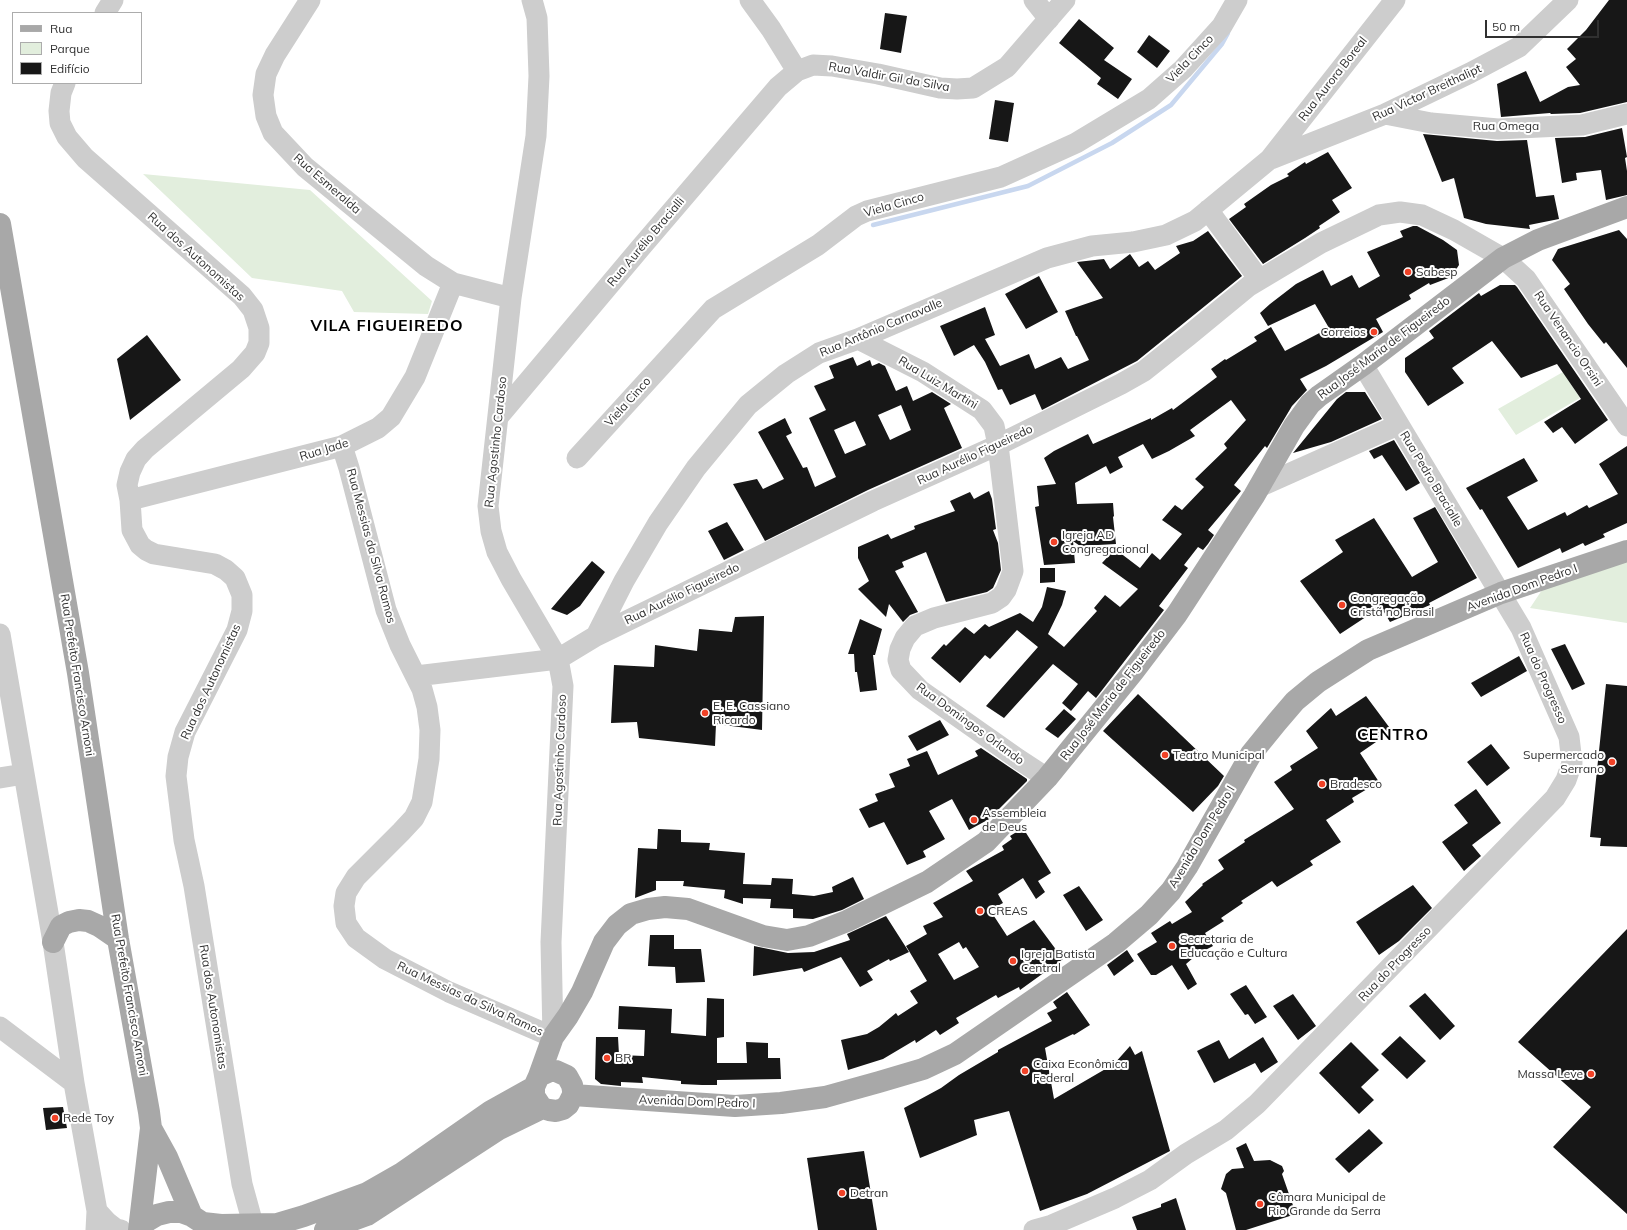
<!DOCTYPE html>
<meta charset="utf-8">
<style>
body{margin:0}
#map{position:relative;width:1627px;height:1230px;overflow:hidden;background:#fff;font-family:Mulish,sans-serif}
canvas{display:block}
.legend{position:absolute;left:12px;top:12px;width:130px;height:72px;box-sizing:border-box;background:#fff;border:1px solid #acacac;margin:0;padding:5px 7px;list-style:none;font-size:12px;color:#303030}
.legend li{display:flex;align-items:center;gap:8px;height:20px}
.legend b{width:20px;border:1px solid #acacac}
.scale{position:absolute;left:1485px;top:20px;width:114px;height:18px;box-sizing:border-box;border:2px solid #303030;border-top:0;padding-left:5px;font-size:12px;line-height:14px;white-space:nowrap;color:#303030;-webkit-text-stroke:3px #fff;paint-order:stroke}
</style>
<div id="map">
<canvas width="1627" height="1230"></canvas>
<ul class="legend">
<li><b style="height:5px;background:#a8a8a8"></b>Rua</li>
<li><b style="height:11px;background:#e2eedd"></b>Parque</li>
<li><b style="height:11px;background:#171717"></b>Edifício</li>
</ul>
<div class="scale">50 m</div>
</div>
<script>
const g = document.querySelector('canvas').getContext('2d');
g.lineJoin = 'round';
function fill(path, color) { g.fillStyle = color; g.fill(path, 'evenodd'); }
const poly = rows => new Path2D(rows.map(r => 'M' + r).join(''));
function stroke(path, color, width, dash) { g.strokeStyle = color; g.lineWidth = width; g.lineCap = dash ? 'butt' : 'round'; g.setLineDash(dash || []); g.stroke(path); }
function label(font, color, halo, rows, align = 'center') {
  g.font = font + ' Mulish,sans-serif'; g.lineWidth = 4; g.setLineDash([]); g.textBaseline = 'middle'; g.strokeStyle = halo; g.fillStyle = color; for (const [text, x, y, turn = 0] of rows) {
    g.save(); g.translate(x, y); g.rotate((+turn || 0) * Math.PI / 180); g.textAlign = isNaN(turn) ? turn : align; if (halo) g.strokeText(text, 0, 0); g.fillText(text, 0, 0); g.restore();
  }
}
const green = poly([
 [143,174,310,190,432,301,428,314,354,312,342,291,252,278],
 [1563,372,1580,398,1516,435,1498,409],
 [1627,559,1627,623,1530,608,1542,590]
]);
const stream = poly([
 [873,225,1028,186,1112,143,1171,105,1222,44,1228,33]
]);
const building = poly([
 [1609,0,1627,0,1627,102,1580,113,1551,114,1550,113,1501,117,1497,84,1526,71,1540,102,1568,87,1580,85,1566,67,1576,59,1567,49,1586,30],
 [885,13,907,16,901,53,880,49],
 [1079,19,1114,48,1104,60,1132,79,1118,99,1097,84,1101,78,1059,43],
 [1149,35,1170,51,1157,68,1137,52],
 [995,100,1014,103,1008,142,989,139],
 [1622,128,1627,157,1625,158,1627,171,1627,195,1606,200,1601,170,1576,173,1577,180,1562,183,1555,138,1585,137],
 [1423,134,1497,141,1527,140,1536,197,1554,195,1559,219,1529,225,1530,229,1486,224,1464,218,1454,178,1442,182],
 [1328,152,1352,188,1332,200,1340,212,1319,226,1320,228,1305,238,1263,264,1229,219,1246,207,1244,204,1271,185,1289,176,1287,174,1305,162,1306,164],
 [1413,226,1417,226,1443,240,1457,250,1459,265,1451,277,1430,285,1429,283,1409,295,1411,299,1376,319,1383,332,1326,366,1300,379,1307,390,1292,406,1267,448,1265,446,1234,485,1241,491,1208,530,1214,535,1208,544,1203,550,1198,547,1184,565,1188,568,1159,606,1164,610,1096,698,1088,691,1071,711,1062,703,1078,684,1053,664,1004,718,986,706,1038,647,1017,630,990,659,985,655,960,683,931,658,944,644,946,646,965,627,974,634,985,624,989,627,1020,613,1033,622,1042,607,1047,587,1066,591,1062,605,1048,634,1064,647,1097,611,1094,608,1105,595,1120,607,1138,589,1102,563,1115,549,1140,568,1152,553,1160,560,1182,534,1162,520,1175,505,1182,510,1204,487,1195,479,1227,448,1224,444,1246,420,1231,400,1190,430,1195,436,1169,451,1152,459,1143,444,1118,457,1123,467,1110,474,1106,466,1075,483,1077,504,1113,503,1114,516,1113,517,1116,544,1080,546,1073,541,1075,563,1044,565,1035,507,1039,506,1037,486,1056,484,1044,458,1054,451,1088,434,1093,444,1151,418,1151,420,1172,408,1173,410,1217,377,1211,369,1225,359,1226,360,1257,341,1254,337,1271,327,1285,351,1329,328,1315,304,1268,326,1260,313,1270,304,1296,284,1323,270,1331,286,1352,275,1359,288,1380,276,1367,252,1403,237,1400,231],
 [1619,230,1627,239,1627,368,1606,342,1604,344,1588,324,1564,289,1570,284,1552,260,1558,249],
 [1208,231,1242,276,1137,361,1042,410,1035,394,1010,405,1002,389,998,390,985,362,974,345,954,356,940,326,985,307,995,335,985,339,1000,366,1029,354,1035,369,1061,357,1068,369,1089,360,1077,336,1076,336,1065,311,1103,298,1077,262,1104,259,1110,269,1130,254,1139,267,1148,261,1155,270,1180,253,1176,246,1193,241],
 [1039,276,1058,312,1026,329,1005,294],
 [1500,285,1515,285,1517,287,1608,420,1575,444,1562,427,1553,433,1544,422,1581,399,1557,364,1521,378,1492,341,1452,368,1464,383,1428,406,1405,372,1405,358,1434,338,1429,331,1479,293,1481,296],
 [147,335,181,380,130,420,117,359],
 [853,357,857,366,870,360,872,366,879,363,885,366,896,391,907,386,913,401,932,392,951,404,944,408,962,448,868,490,765,541,733,484,757,479,763,489,784,479,758,432,785,418,792,433,786,436,803,468,807,467,815,487,836,477,809,418,826,410,814,386,834,378,829,366],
 [901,405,911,430,890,440,878,415],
 [855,421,866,445,845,454,834,430],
 [1346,392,1365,392,1382,419,1331,442,1293,453,1337,399],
 [1394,440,1420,483,1406,491,1382,455,1374,459,1369,451],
 [1627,446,1627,523,1603,534,1605,537,1585,546,1583,543,1562,553,1560,548,1518,568,1482,509,1480,510,1466,488,1524,458,1538,481,1507,497,1528,530,1565,512,1567,516,1587,505,1589,508,1618,494,1599,464],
 [989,491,992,499,996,529,993,530,998,543,1001,570,993,588,987,592,946,602,926,552,902,562,904,567,895,571,918,612,910,615,903,622,889,604,886,617,858,589,869,581,858,558,858,547,888,534,891,539,915,529,914,526,955,511,950,501,970,492,974,499],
 [1435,507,1477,578,1429,603,1430,605,1390,622,1381,607,1340,634,1300,581,1343,552,1335,540,1374,518,1412,577,1438,562,1413,518],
 [727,522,744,550,724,560,708,531],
 [592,561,605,572,580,606,567,615,551,609],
 [1040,568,1055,568,1055,582,1040,583],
 [764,616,762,730,716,724,715,746,639,738,637,722,611,723,614,665,654,667,655,645,697,651,699,629,732,632,735,617],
 [860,619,882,629,875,655,873,655,877,690,860,692,857,672,855,672,854,654,848,654],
 [1565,644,1585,684,1572,690,1551,649],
 [1519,656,1527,671,1481,697,1471,683],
 [1606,684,1627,686,1627,847,1600,846,1601,838,1590,837],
 [1138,694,1224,776,1218,786,1193,812,1103,731],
 [1366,696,1392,731,1360,753,1379,782,1352,798,1354,802,1326,820,1341,842,1310,861,1313,865,1277,887,1272,881,1241,901,1243,903,1221,918,1224,921,1205,933,1213,946,1192,957,1193,958,1186,964,1197,984,1188,990,1172,965,1156,975,1151,975,1137,954,1157,942,1151,933,1170,921,1172,924,1192,912,1185,902,1203,885,1202,884,1224,869,1218,860,1245,842,1244,840,1294,809,1274,782,1292,770,1290,766,1318,748,1306,731,1331,708,1336,716],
 [1064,709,1076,719,1058,738,1045,729],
 [940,720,949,735,917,751,908,736],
 [1491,744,1510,768,1487,786,1467,762],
 [981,748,1027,779,1027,781,995,813,995,814,993,817,969,830,952,799,929,811,945,839,923,851,926,857,907,865,884,822,869,828,859,809,878,801,875,794,895,787,889,774,910,766,907,759,927,751,938,775,978,756,975,751],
 [1476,789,1501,823,1472,845,1481,856,1464,871,1442,842,1468,823,1454,805],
 [1023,828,1051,873,1038,881,1045,892,1036,899,1023,878,998,894,1003,903,990,910,1007,936,1034,920,1063,959,1020,990,1019,987,998,998,996,995,956,1018,959,1023,940,1035,936,1030,916,1043,915,1040,883,1059,848,1070,841,1040,867,1034,879,1027,896,1013,898,1016,918,1003,910,991,927,981,906,946,927,934,923,926,943,917,933,903,973,881,966,871,1004,850,1002,846,1012,839,1010,836],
 [959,942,963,949,966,947,979,967,954,980,938,954],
 [658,829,681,830,681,842,710,843,709,850,745,853,743,884,771,885,772,878,793,879,792,894,814,896,833,892,832,887,853,877,864,899,842,910,813,919,793,918,793,909,770,908,771,899,743,898,743,904,724,898,725,890,683,886,684,881,656,881,656,890,635,898,638,848,657,849],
 [1413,885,1432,908,1399,941,1379,955,1356,922],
 [1079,886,1103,920,1086,931,1063,895],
 [886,916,909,952,890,961,889,959,867,971,873,980,860,987,841,957,804,972,802,968,753,976,754,946,788,953,814,952,850,940,847,934],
 [1627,929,1627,1214,1553,1147,1591,1107,1518,1042],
 [650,935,674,935,674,949,701,949,705,982,676,983,675,967,648,966],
 [1127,950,1134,961,1114,976,1107,965],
 [1246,985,1267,1017,1255,1024,1248,1014,1245,1015,1230,994],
 [1067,992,1090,1025,1074,1035,1073,1034,1045,1048,1054,1099,1114,1064,1130,1046,1135,1055,1142,1051,1170,1151,1087,1194,1040,1211,1009,1111,974,1120,977,1135,920,1158,904,1108,941,1088,959,1075,998,1052,998,1050,1052,1021,1047,1013,1057,1008,1053,1002],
 [1425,993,1455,1026,1440,1040,1409,1006],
 [1293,994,1316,1026,1298,1040,1273,1006],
 [707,998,724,999,724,1037,717,1038,717,1063,747,1063,746,1042,768,1043,768,1058,780,1058,781,1079,717,1080,717,1085,702,1085,681,1084,681,1081,642,1077,643,1083,621,1082,621,1086,601,1084,595,1079,596,1037,618,1037,619,1055,644,1056,645,1030,618,1029,619,1006,672,1009,671,1033,706,1036],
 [1400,1036,1426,1061,1407,1079,1381,1054],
 [1263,1037,1278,1062,1261,1073,1255,1063,1214,1083,1197,1051,1219,1040,1229,1059],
 [1351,1042,1379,1070,1361,1087,1374,1100,1359,1114,1319,1073],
 [63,1107,67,1128,46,1130,43,1108],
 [1369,1129,1383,1143,1349,1173,1335,1159],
 [1246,1143,1254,1161,1270,1160,1282,1166,1284,1171,1282,1174,1296,1214,1246,1230,1236,1230,1226,1193,1221,1189,1226,1174,1232,1169,1244,1168,1236,1148],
 [864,1151,877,1230,818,1230,807,1158],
 [1176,1198,1186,1230,1137,1230,1132,1217,1161,1207,1161,1204]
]);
const minor = poly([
 [310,0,275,55,266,74,263,95,266,116,273,133,305,167,426,266,453,283,511,298],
 [750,0,771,29,797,71],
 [1034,0,1049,19],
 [105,13,113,0],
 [65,83,61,93,59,111,60,123,67,137,85,158,242,296,253,310,259,328,259,343,255,353,241,369,145,449,136,459,130,472,127,485,130,500,132,530,140,545,146,550,154,554,215,564,226,570,235,578,242,595,242,611,237,630,185,732,178,757,176,776,184,840,194,886,242,1184,253,1224,261,1230],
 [1385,114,1431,123,1498,129,1582,125,1627,114],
 [1271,159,1385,114,1470,73,1519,47,1568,0],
 [1208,210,1259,279],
 [858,339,923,372,982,410,994,426,998,445,1013,571,1006,590,1001,597,992,603,934,618,915,626,905,638,900,649,898,660,901,670,920,690,1018,759,1047,778],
 [499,416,642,246,778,87,797,71,813,65,832,66,878,74,940,88,957,89,973,88,1007,67,1065,0],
 [342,446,349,468,386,610,400,645,422,689,427,707,430,730,429,759,422,802,414,818,401,832,356,877,346,893,344,906,346,923,356,938,385,959,449,992,553,1037,551,942,563,686,558,659,511,579,497,552,491,531,488,506,511,298,536,136,539,76,537,18,532,0],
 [577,458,713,309,818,245,856,216,867,211,1001,177,1076,143,1149,99,1183,69,1222,26,1237,0],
 [1259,487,1398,425],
 [130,500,342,446,378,428,391,417,415,377,453,283],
 [0,634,53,942,74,1083,97,1211,96,1230],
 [596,636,624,581,658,523,696,468,748,405,786,374,819,353,858,339,1047,258,1092,246,1133,242,1166,235,1195,221,1270,159,1395,0],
 [416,676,558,659,596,636,873,501,998,445,1121,384,1144,371,1188,336,1249,286,1321,243,1379,215,1400,212,1422,215,1454,230,1503,258,1526,279,1627,426],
 [0,778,24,774],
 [0,1027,74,1083],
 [97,1211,107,1222,116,1229,121,1230],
 [1034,1230,1052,1225,1115,1198,1150,1180,1186,1154,1226,1130,1257,1104,1555,798,1566,780,1572,763,1569,737,1521,628,1363,365]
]);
const major = poly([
 [0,224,78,673,118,939,149,1112,151,1128,139,1230],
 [53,942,61,926,69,922,79,920,88,921,99,926,118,939],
 [539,1076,550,1071,556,1071,567,1076,572,1085,573,1090,573,1095,568,1105,563,1109,556,1111,549,1110,542,1108,534,1096,534,1087,539,1076,553,1037,568,1016,582,992,604,942,617,925,631,914,648,909,665,907,688,909,763,936,787,940,809,936,847,921,927,882,986,842,1047,778,1133,672,1177,614,1254,496,1294,426,1310,404,1319,396,1363,365,1503,258,1538,240,1627,207],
 [573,1095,735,1106,781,1103,825,1097,879,1082,923,1069,955,1054,1116,943,1149,915,1171,891,1187,867,1251,754,1277,722,1295,701,1318,682,1368,650,1501,593,1627,551],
 [151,1128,167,1157,192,1216],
 [203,1223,221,1225,277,1224,304,1216,367,1193,402,1173,491,1111,534,1087],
 [139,1230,147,1221,157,1215,169,1212,181,1212,192,1216,201,1222],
 [325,1230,367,1215,499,1129,542,1108]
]);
const markers = [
 [1408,272,4,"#f14227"],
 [1374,332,4,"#f14227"],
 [1054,542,4,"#f14227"],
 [1342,605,4,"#f14227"],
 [705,713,4,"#f14227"],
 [1165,755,4,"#f14227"],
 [1612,762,4,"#f14227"],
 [1322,784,4,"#f14227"],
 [974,820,4,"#f14227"],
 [980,911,4,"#f14227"],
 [1172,946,4,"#f14227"],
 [1013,961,4,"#f14227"],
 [607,1058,4,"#f14227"],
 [1025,1071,4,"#f14227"],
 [1591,1074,4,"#f14227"],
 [55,1118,4,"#f14227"],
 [842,1193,4,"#f14227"],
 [1260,1204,4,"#f14227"]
];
const streetNames = [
 ["Viela Cinco",1190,59,-46],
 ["Rua Valdir Gil da Silva",889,77,10],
 ["Rua Aurora Boreal",1333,79,-52],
 ["Rua Victor Breithalipt",1427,93,-25],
 ["Rua Omega",1506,126],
 ["Rua Esmeralda",327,184,41],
 ["Viela Cinco",894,205,-16],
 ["Rua Aurélio Bracialli",646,242,-50],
 ["Rua dos Autonomistas",196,257,42],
 ["Rua Antônio Carnavalle",881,328,-23],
 ["Rua Venancio Orsini",1568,339,56],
 ["Rua José Maria de Figueiredo",1384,348,-37],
 ["Rua Luiz Martini",938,383,31],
 ["Viela Cinco",628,402,-48],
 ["Rua Agostinho Cardoso",496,442,-84],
 ["Rua Jade",324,450,-17],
 ["Rua Aurélio Figueiredo",975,455,-25],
 ["Rua Pedro Bracialle",1431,479,59],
 ["Rua Messias da Silva Ramos",371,546,75],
 ["Avenida Dom Pedro I",1522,588,-20],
 ["Rua Aurélio Figueiredo",682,594,-26],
 ["Rua Prefeito Francisco Arnoni",77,675,81],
 ["Rua do Progresso",1543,678,66],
 ["Rua dos Autonomistas",211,682,-65],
 ["Rua José Maria de Figueiredo",1113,695,-52],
 ["Rua Domingos Orlando",970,724,36],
 ["Rua Agostinho Cardoso",560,760,-88],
 ["Avenida Dom Pedro I",1202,837,-59],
 ["Rua do Progresso",1395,964,-46],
 ["Rua Prefeito Francisco Arnoni",129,995,80],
 ["Rua Messias da Silva Ramos",470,999,25],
 ["Rua dos Autonomistas",213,1007,81],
 ["Avenida Dom Pedro I",697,1102,2]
];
const poiNames = [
 ["Sabesp",1416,272],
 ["Correios",1366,332,"right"],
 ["Igreja AD",1062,535],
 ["Congregacional",1062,549],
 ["Congregação",1350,598],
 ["Cristã no Brasil",1350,612],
 ["E. E. Cassiano",713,706],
 ["Ricardo",713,720],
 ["Teatro Municipal",1173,755],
 ["Supermercado",1604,755,"right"],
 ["Serrano",1604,769,"right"],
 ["Bradesco",1330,784],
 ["Assembleia",982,813],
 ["de Deus",982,827],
 ["CREAS",988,911],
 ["Secretaria de",1180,939],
 ["Educação e Cultura",1180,953],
 ["Igreja Batista",1021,954],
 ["Central",1021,968],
 ["BR",615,1058],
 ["Caixa Econômica",1033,1064],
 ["Federal",1033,1078],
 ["Massa Leve",1583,1074,"right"],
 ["Rede Toy",63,1118],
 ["Detran",850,1193],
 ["Câmara Municipal de",1268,1197],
 ["Rio Grande da Serra",1268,1211]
];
const districtNames = [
 ["VILA FIGUEIREDO",387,326],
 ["CENTRO",1393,735]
];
fill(green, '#e2eedd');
stroke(stream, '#c8d7ef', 4.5);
fill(building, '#171717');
stroke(minor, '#cdcdcd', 21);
stroke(major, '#a8a8a8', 22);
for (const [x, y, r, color] of markers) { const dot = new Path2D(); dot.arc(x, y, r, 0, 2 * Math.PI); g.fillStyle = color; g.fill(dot); stroke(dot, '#fff', 1.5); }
label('12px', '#303030', '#fff', streetNames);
label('12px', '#303030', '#fff', poiNames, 'left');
g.letterSpacing = '1px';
label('bold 16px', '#000', '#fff', districtNames);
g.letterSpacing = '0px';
</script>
